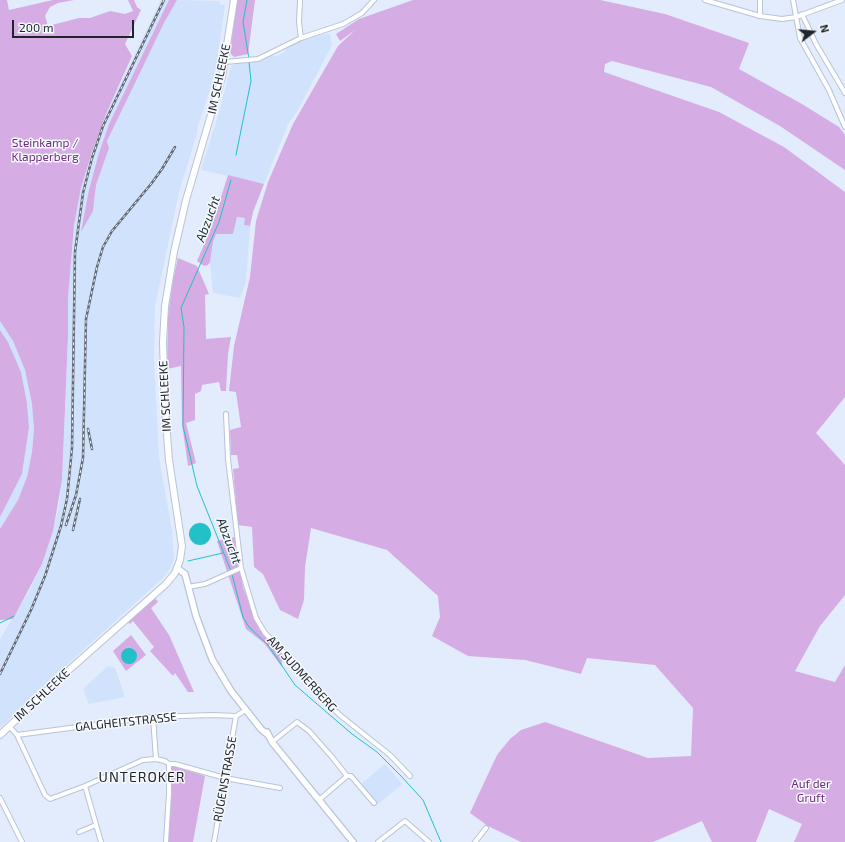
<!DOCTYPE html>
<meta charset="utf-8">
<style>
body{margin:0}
#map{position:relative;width:845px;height:842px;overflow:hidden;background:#e2ecfc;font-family:"Exo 2",sans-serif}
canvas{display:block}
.north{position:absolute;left:793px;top:12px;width:40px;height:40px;-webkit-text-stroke:3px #f6f9fd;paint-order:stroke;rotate:74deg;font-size:11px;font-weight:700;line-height:16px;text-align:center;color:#20252c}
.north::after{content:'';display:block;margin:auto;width:14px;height:18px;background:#20252c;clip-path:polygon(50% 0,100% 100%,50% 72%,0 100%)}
.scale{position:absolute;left:12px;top:20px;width:122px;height:18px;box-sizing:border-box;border:2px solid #20252c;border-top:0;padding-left:5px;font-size:12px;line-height:14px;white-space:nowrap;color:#20252c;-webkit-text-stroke:3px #f6f9fd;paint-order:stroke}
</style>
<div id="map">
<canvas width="845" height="842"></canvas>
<div class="north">N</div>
<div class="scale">200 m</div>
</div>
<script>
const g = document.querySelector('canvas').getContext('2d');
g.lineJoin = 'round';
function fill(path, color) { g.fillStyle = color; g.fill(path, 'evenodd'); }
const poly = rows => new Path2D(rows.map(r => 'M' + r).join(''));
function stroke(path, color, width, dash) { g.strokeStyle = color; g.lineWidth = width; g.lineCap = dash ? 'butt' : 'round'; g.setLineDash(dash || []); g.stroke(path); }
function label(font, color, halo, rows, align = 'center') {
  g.font = font + ' "Exo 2",sans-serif'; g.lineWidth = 3; g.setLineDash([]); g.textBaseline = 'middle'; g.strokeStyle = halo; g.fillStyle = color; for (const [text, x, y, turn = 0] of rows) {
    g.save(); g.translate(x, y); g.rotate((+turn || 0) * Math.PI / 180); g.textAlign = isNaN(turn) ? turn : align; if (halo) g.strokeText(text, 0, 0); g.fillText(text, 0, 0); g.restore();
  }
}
const built = poly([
 [161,0,169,0,109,124,99,153,93,211,96,185,109,148,107,141,164,23,177,0,219,1,221,5,225,5,216,67,210,90,197,129,198,130,179,192,155,307,154,357,159,457,172,531,174,558,171,567,163,578,40,689,0,728,0,639,28,593,42,564,53,531,59,507,62,480,68,336,68,298,74,225,81,188,106,114],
 [325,34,330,34,332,45,298,110,288,124,264,184,201,170,220,109,231,66,241,62,254,62,269,56,276,56,285,52,286,48,304,39],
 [237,217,246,218,244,225,250,226,246,282,240,298,213,293,210,262,213,242,216,234,233,234],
 [0,321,13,341,25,370,32,404,34,429,32,452,27,477,18,500,0,529,0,517,22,474,29,427,27,403,21,372,8,342,0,330],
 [108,666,115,668,125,697,89,704,83,689],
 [385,764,402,784,377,805,360,785]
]);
const green = poly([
 [0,0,7,0,9,10,53,0,74,0,58,3,50,7,45,16,48,26,79,18,90,18,110,11,125,14,133,11,128,0,134,0,137,7,141,10,125,44,132,56,106,114,92,152,81,188,74,225,68,298,68,336,62,480,53,531,42,564,13,619,0,620,0,529,18,500,27,477,32,452,34,429,32,404,25,370,13,341,0,321],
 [169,0,177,0,164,23,107,141,109,148,96,185,93,211,81,232,89,190,99,153,109,124],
 [237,0,255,0,248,54,234,57,230,53],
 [413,0,600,0,665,14,749,43,739,69,802,104,839,127,845,135,845,170,780,126,711,87,612,61,605,64,604,72,719,112,784,147,845,192,845,397,816,433,845,465,845,595,820,626,795,671,835,682,845,665,845,842,794,842,802,824,769,809,756,842,712,842,702,821,653,842,521,842,488,826,470,813,497,755,510,739,521,730,545,722,648,758,691,756,693,708,655,665,587,658,581,674,525,660,468,656,432,636,440,617,438,596,387,550,311,528,305,567,304,600,298,619,280,610,263,574,254,567,252,527,238,525,233,469,239,468,237,455,231,455,230,430,241,427,236,392,229,391,234,346,250,277,256,221,268,182,293,124,338,46,355,30,340,41,336,34,359,19],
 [228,175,264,184,253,212,250,226,244,225,245,218,237,217,233,234,216,234,213,242,210,262,208,265,204,266,197,261,212,226],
 [178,258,197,266,209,294,205,295,206,339,231,337,228,354,226,391,221,391,219,382,202,385,201,391,195,394,195,420,186,423,196,463,188,466,182,424,181,366,167,369,168,316,173,280],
 [0,330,8,342,21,372,27,403,29,427,22,474,0,517],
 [235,537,243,587,259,629,282,653,282,667,264,643,246,629,217,541],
 [155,598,158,602,151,608,169,635,194,692,188,692,175,673,173,676,150,651,154,647,133,621,130,624,128,622],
 [131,635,146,655,126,671,113,651],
 [173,766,205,776,193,842,168,842,171,770]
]);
const water = poly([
 '189 534a11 11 0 1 1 22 0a11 11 0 1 1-22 0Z',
 '121 656a8 8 0 1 1 16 0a8 8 0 1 1-16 0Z'
]);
const stream = poly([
 [247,0,243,22,249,59],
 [236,155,251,81,249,62],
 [231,180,219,222,181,308,184,327,183,426,197,486,231,571],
 [188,561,223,553],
 [232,574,243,617,249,627,268,645,295,685,352,734,377,752,401,776,423,800,441,842],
 [0,623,14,616]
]);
const street = poly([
 [300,0,299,22,301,38],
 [705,0,760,16,782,19,796,17,842,0],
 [793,0,800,38,829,90,845,127],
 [802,14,816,44,845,93],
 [760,16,760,0],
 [225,62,258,59,301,38,343,24,362,13,374,0],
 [241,568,256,618,265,633,297,666,325,701,341,716,390,755,410,776],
 [188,587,205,584,241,568,228,459,226,414],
 [153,717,156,759],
 [9,726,17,735,45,795,50,799,85,786,143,760,156,759,165,761,169,764,175,764,225,778,280,788],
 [17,735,153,717,212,715,236,716,246,710],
 [272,742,297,722,309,731,332,757,347,776,319,800],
 [347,776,351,776,374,803],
 [85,786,101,842],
 [0,798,22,842],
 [79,832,96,825],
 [166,842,169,793,169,764],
 [214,842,236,716],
 [378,842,405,821,429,842],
 [475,842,486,828]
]);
const secondary = poly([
 [177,568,185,574,196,616,212,659,231,691,261,729,268,735],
 [267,732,272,742,353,842]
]);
const primary = poly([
 [0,735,60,678,166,584,175,573,180,560,182,546,169,460,165,409,163,342,165,306,174,252,186,200,222,77,234,0]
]);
const rail = poly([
 [88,429,92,449],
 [66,525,76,495,83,458,86,319,97,267,103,247,112,231,151,184,162,169,175,147],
 [73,530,80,499],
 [0,674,31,610,45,576,61,526,67,499,72,448,75,252,83,193,92,158,103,126,164,0]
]);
const streetNames = [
 ["IM SCHLEEKE",219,79,-78],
 ["IM SCHLEEKE",165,396,-93],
 ["AM SUDMERBERG",302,674,48],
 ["IM SCHLEEKE",42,695,-43],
 ["GALGHEITSTRASSE",126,722,-6],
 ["RÜGENSTRASSE",225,779,-80]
];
const parkNames = [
 ["Steinkamp /",45,143],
 ["Klapperberg",45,157],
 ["Auf der",811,784],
 ["Gruft",811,798]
];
const waterNames = [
 ["Abzucht",208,219,-70],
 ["Abzucht",229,541,69]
];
const quarterNames = [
 ["UNTEROKER",142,777]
];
fill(built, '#d1e2fc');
fill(green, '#d5ace4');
fill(water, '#22c0c8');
stroke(stream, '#22c0c8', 1);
stroke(street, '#b7c3d6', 6);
stroke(secondary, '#b7c3d6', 8);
stroke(primary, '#b7c3d6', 8);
stroke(street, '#fff', 4);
stroke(secondary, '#fff', 5.5);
stroke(primary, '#fff', 6);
stroke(rail, '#636974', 2.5);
stroke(rail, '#f6f9fd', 1, [3]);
label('12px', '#20252c', '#f6f9fd', streetNames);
label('12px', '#6e2b83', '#f6f9fd', parkNames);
label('italic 13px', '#183032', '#f6f9fd', waterNames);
g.letterSpacing = '1px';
label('14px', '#20252c', '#f6f9fd', quarterNames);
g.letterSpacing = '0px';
</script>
